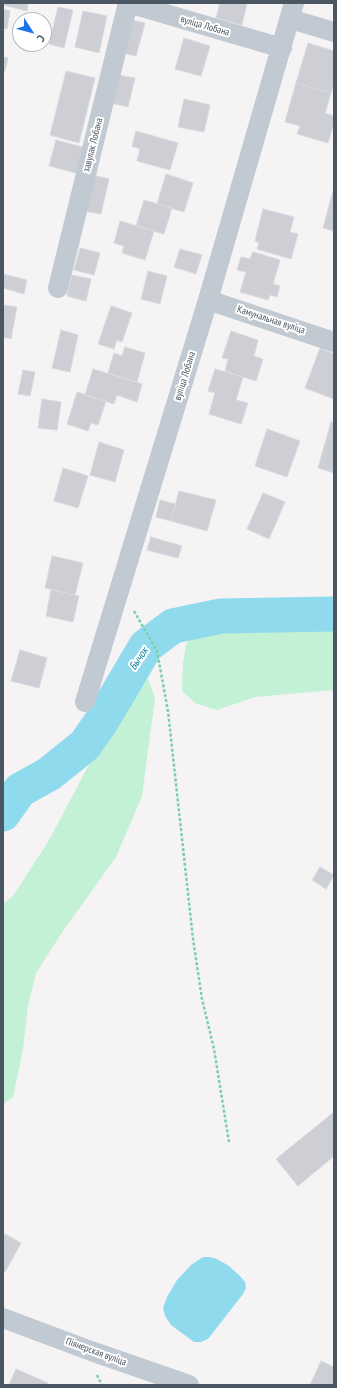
<!DOCTYPE html>
<meta charset="utf-8">
<style>
body{margin:0}
#map{position:relative;width:337px;height:1388px;overflow:hidden;background:#f5f3f3;font-family:"PT Sans Narrow",sans-serif}
canvas{display:block}
.frame{position:absolute;inset:0;border:4px solid #4a5661;pointer-events:none}
.north{position:absolute;left:12px;top:12px;width:40px;height:40px;box-sizing:border-box;background:#fff;border:1px solid #b7bbc0;border-radius:50%;rotate:126deg;font-size:11px;font-weight:700;line-height:16px;text-align:center;color:#4a5661}
.north::after{content:'';display:block;margin:auto;width:14px;height:18px;background:#1a73e8;clip-path:polygon(50% 0,100% 100%,50% 72%,0 100%)}
</style>
<div id="map">
<canvas width="337" height="1388"></canvas>
<div class="frame"></div>
<div class="north">С</div>
</div>
<script>
const g = document.querySelector('canvas').getContext('2d');
g.lineJoin = 'round';
function fill(path, color) { g.fillStyle = color; g.fill(path, 'evenodd'); }
const poly = rows => new Path2D(rows.map(r => 'M' + r).join(''));
function stroke(path, color, width, dash) { g.strokeStyle = color; g.lineWidth = width; g.lineCap = dash ? 'butt' : 'round'; g.setLineDash(dash || []); g.stroke(path); }
function label(font, color, halo, rows, align = 'center') {
  g.font = font + ' "PT Sans Narrow",sans-serif'; g.lineWidth = 4; g.setLineDash([]); g.textBaseline = 'middle'; g.strokeStyle = halo; g.fillStyle = color; for (const [text, x, y, turn = 0] of rows) {
    g.save(); g.translate(x, y); g.rotate((+turn || 0) * Math.PI / 180); g.textAlign = isNaN(turn) ? turn : align; if (halo) g.strokeText(text, 0, 0); g.fillText(text, 0, 0); g.restore();
  }
}
const green = poly([
 [334,625,334,690,255,697,217,710,195,703,182,691,183,664,186,644,202,628],
 [148,679,155,698,142,796,116,857,63,931,36,973,28,1006,23,1049,13,1097,3,1104,3,904,13,896,48,842,101,742,116,707,136,680]
]);
const water = poly([
 [203,1257,210,1257,217,1259,229,1266,240,1276,245,1282,246,1288,243,1294,208,1339,201,1342,194,1342,171,1325,165,1316,163,1308,167,1297,177,1280,191,1265]
]);
const river = poly([
 [3,814,20,790,49,774,85,745,101,722,146,646,173,626,221,616,334,614]
]);
const building = poly([
 [3,3,28,3,27,11,3,5,3,3],
 [220,3,247,3,242,25,216,18,220,3],
 [58,7,73,10,64,48,49,44,58,7],
 [3,9,10,11,7,29,3,28,3,9],
 [83,11,107,16,99,53,75,47,83,11],
 [132,20,145,23,136,56,123,53,132,20],
 [184,38,210,46,201,76,175,69,184,38],
 [308,43,334,51,334,84,331,93,296,83,308,43],
 [3,57,8,58,5,71,3,71,3,57],
 [66,71,95,78,79,143,50,135,66,71],
 [117,75,135,78,128,107,110,103,117,75],
 [296,83,331,93,325,113,334,116,334,123,328,143,297,134,300,126,285,122,296,83],
 [184,99,210,105,204,132,178,127,184,99],
 [136,131,178,143,170,170,137,161,140,149,132,146,136,131],
 [56,140,86,148,80,174,49,166,56,140],
 [166,174,193,183,184,212,157,204,166,174],
 [93,175,109,179,101,214,84,211,93,175],
 [333,191,334,192,334,231,323,228,333,191],
 [144,200,172,208,164,234,136,226,144,200],
 [263,209,294,217,290,232,298,234,291,259,257,249,259,243,255,241,263,209],
 [120,221,154,231,145,260,122,253,124,246,114,243,120,221],
 [80,248,100,253,94,275,74,270,80,248],
 [180,249,202,255,196,274,174,267,180,249],
 [253,252,280,260,273,284,280,286,277,297,270,295,268,300,240,292,246,272,237,270,241,257,250,259,253,252],
 [148,271,167,276,160,304,141,299,148,271],
 [3,274,27,280,24,294,3,288,3,274],
 [72,275,91,279,86,301,67,296,72,275],
 [3,305,17,307,11,339,3,337,3,305],
 [111,306,132,313,122,342,117,340,114,349,98,344,111,306],
 [61,330,78,335,70,372,52,368,61,330],
 [231,331,258,340,254,356,263,359,256,381,225,371,228,359,222,358,231,331],
 [125,347,145,353,137,382,108,373,114,353,122,356,125,347],
 [320,348,334,354,334,399,305,388,320,348],
 [93,369,142,384,137,402,117,395,114,404,85,395,93,369],
 [215,369,243,377,236,400,248,403,241,424,209,414,215,393,208,391,215,369],
 [23,370,35,372,30,396,18,394,23,370],
 [77,392,106,401,98,425,91,423,88,431,67,424,77,392],
 [42,399,61,402,57,430,38,428,42,399],
 [331,422,334,423,334,473,318,468,331,422],
 [267,429,300,441,287,477,255,466,267,429],
 [99,442,124,450,115,482,90,475,99,442],
 [63,468,88,476,78,508,54,501,63,468],
 [179,491,216,500,207,531,171,521,179,491],
 [263,493,285,502,269,539,247,529,263,493],
 [160,500,176,504,171,521,156,517,160,500],
 [151,537,182,546,178,558,147,550,151,537],
 [52,556,83,563,75,595,45,588,52,556],
 [51,590,79,596,73,622,46,616,51,590],
 [20,650,47,658,39,688,11,681,20,650],
 [320,867,334,875,326,889,312,880,320,867],
 [334,1112,334,1156,298,1186,276,1159,334,1112],
 [5,1234,21,1243,5,1272,3,1271,3,1237,5,1234],
 [321,1361,334,1367,334,1385,310,1385,321,1361],
 [16,1369,48,1383,48,1385,9,1385,16,1369]
]);
const path = poly([
 [134,611,157,651,168,711,193,939,202,999,214,1049,229,1142],
 [97,1375,102,1385]
]);
const street = poly([
 [128,3,282,48],
 [290,19,334,32],
 [58,288,128,3],
 [208,300,334,342],
 [85,702,208,300,294,3],
 [3,1318,91,1351,189,1385]
]);
const streetNames = [
 ["вуліца Лобана",205,26,16],
 ["завулак Лобана",93,145,-76],
 ["Камунальная вуліца",271,320,18],
 ["вуліца Лобана",185,376,-73],
 ["Піянерская вуліца",96,1352,20]
];
const waterNames = [
 ["Бычок",139,659,-56]
];
fill(green, '#c3f1d5');
fill(water, '#90daee');
stroke(river, '#90daee', 35);
fill(building, '#cdcfd5');
stroke(building, '#d7d9de', 1);
stroke(path, '#7ad0a6', 2.5, [3, 2]);
stroke(street, '#c1cad2', 20);
label('10px', '#4a5661', '#fff', streetNames);
label('italic 11px', '#0c7c9b', '#fff', waterNames);
</script>
